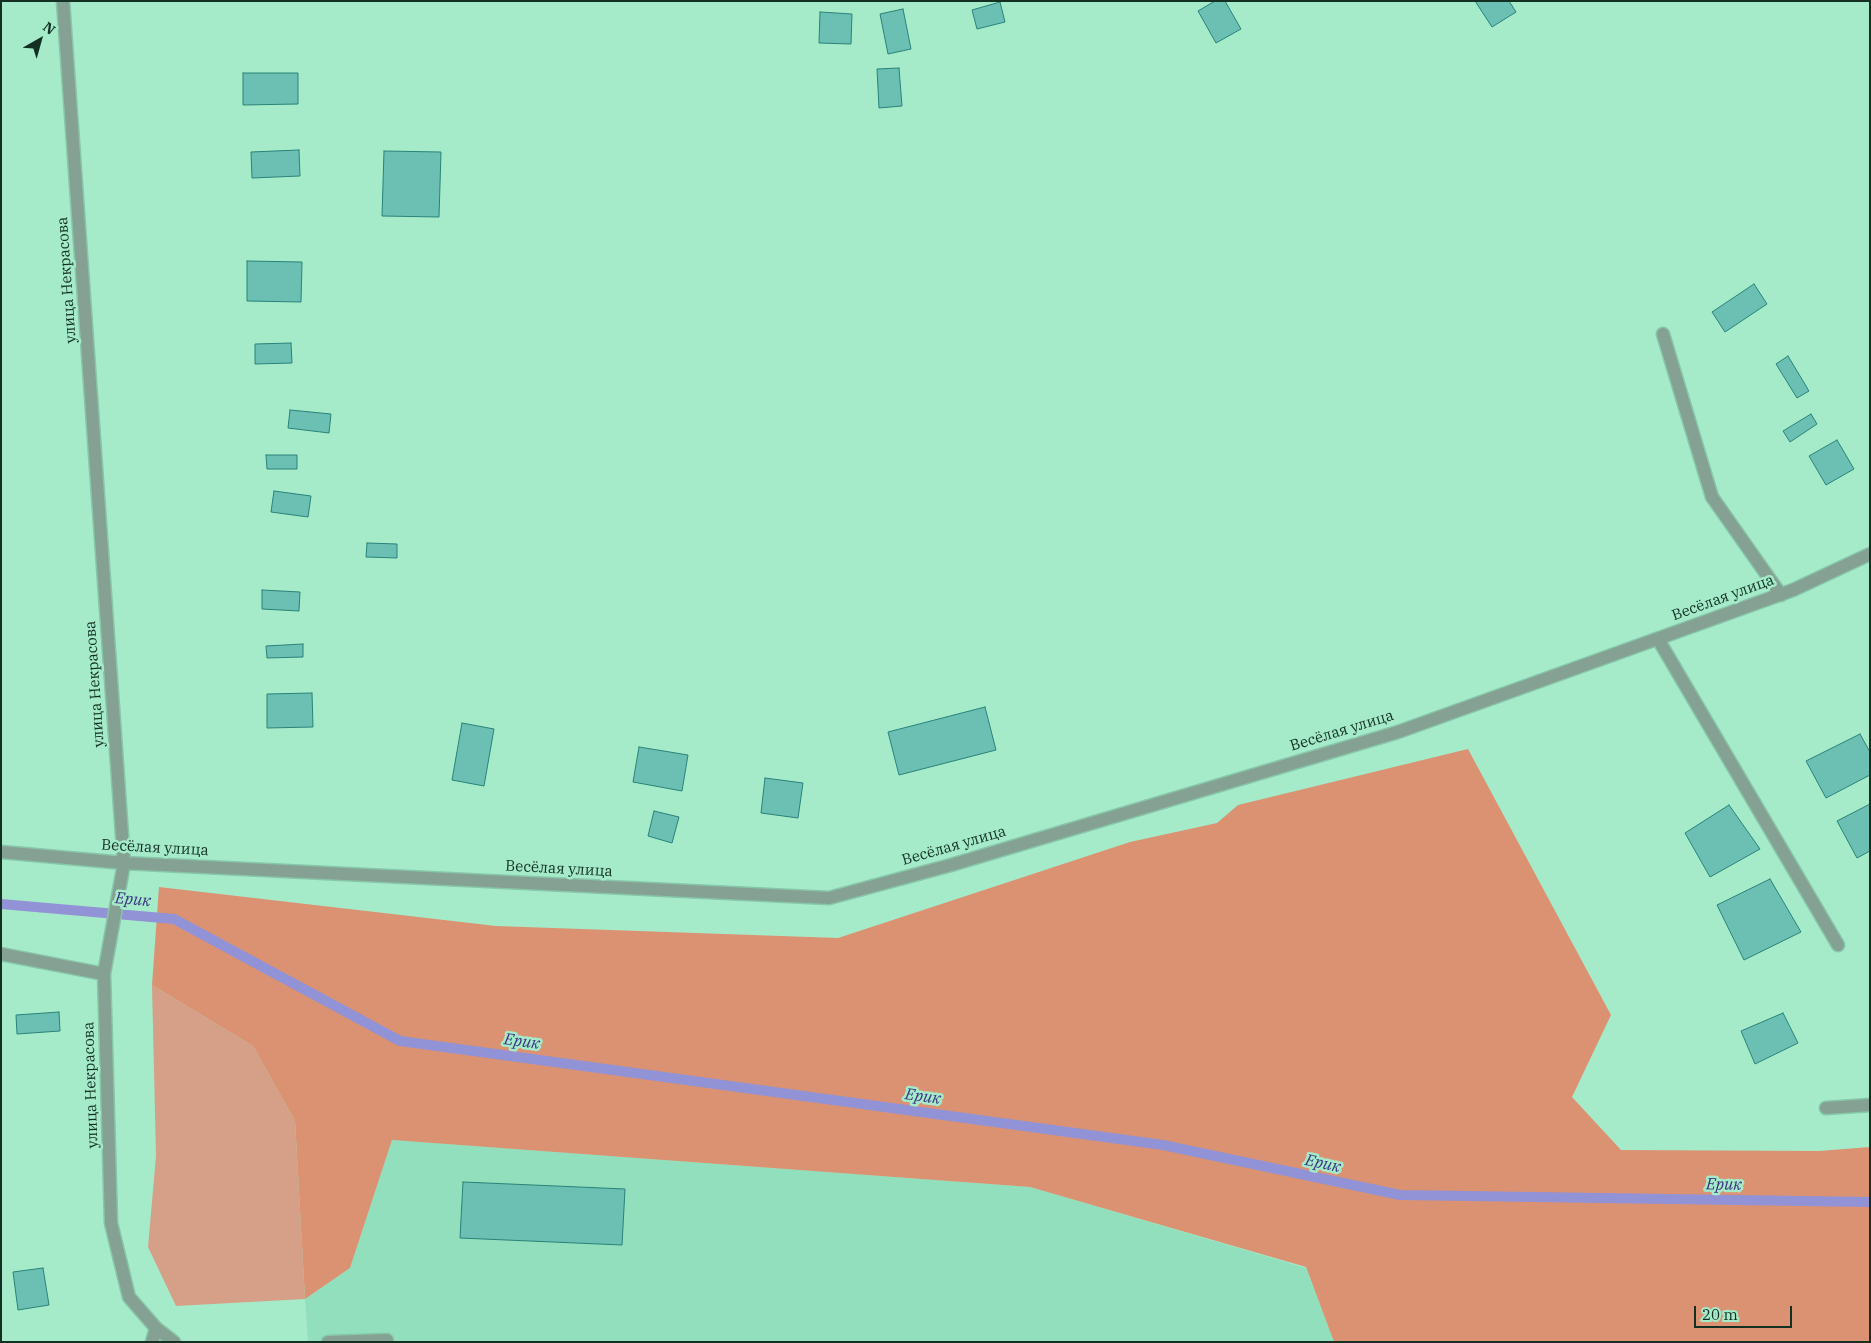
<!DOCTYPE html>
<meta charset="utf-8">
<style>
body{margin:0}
#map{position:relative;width:1871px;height:1343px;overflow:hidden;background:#a5ebca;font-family:"IBM Plex Serif",serif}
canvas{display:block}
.frame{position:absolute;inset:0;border:2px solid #133023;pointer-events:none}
.north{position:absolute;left:15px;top:15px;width:50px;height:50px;-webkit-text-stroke:4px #a5ebca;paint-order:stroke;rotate:38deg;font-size:14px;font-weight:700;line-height:20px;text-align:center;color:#133023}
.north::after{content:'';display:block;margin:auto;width:18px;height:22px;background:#133023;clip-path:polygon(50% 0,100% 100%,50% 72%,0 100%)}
.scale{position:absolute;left:1694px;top:1306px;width:98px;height:22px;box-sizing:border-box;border:2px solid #133023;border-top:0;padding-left:6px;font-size:15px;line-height:18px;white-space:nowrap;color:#133023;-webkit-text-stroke:4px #a5ebca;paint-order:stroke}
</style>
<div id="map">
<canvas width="1871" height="1343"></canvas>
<div class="frame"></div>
<div class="north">N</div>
<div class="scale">20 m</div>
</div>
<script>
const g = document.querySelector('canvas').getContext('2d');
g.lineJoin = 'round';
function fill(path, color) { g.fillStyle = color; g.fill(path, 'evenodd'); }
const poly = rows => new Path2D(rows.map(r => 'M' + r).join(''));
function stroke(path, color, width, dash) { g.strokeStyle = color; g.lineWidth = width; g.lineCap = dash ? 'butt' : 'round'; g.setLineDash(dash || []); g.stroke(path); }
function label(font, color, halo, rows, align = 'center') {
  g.font = font + ' "IBM Plex Serif",serif'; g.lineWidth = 5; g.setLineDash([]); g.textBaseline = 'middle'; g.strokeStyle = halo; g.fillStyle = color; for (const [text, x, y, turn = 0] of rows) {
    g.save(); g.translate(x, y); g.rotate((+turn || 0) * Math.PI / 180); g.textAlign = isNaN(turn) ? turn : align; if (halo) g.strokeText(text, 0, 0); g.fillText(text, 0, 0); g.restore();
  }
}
const built = poly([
 [392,1140,1030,1187,1306,1268,1334,1342,308,1342,305,1299,350,1268]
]);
const green = poly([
 [152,985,253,1046,295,1121,305,1299,176,1306,148,1247,156,1156]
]);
const forest = poly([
 [1468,749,1611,1015,1572,1097,1621,1150,1819,1151,1870,1147,1870,1342,1334,1342,1306,1267,1030,1187,392,1140,350,1268,305,1299,295,1121,253,1046,152,985,159,887,496,926,838,938,1130,842,1217,823,1238,805]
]);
const stream = poly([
 [1,904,174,919,400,1041,1163,1145,1400,1195,1870,1202]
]);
const building = poly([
 [1215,1,1225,1,1241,29,1216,43,1198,11,1215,1],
 [1475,1,1509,1,1516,12,1492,27,1475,1],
 [1000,2,1005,22,977,29,972,10,1000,2],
 [903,9,911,49,888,54,880,14,903,9],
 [820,12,852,14,851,44,819,43,820,12],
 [899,68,902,106,879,108,877,69,899,68],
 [243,73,298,73,298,104,243,105,243,73],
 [299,150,300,176,252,178,251,152,299,150],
 [384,151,441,152,439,217,382,216,384,151],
 [247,261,302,262,301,302,247,301,247,261],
 [1754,284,1767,304,1725,332,1712,312,1754,284],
 [291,343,292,363,255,364,255,344,291,343],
 [1788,356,1809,391,1797,398,1776,364,1788,356],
 [290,410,331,414,329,433,288,428,290,410],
 [1811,414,1817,424,1790,442,1783,431,1811,414],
 [1837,440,1854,469,1826,485,1809,456,1837,440],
 [266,455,297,455,297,469,267,469,266,455],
 [274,491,311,496,308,517,271,512,274,491],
 [367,543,397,544,397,558,366,557,367,543],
 [262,590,300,592,299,611,262,609,262,590],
 [303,644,303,657,267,658,266,646,303,644],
 [312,693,313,727,267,728,267,694,312,693],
 [985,707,996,750,899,775,888,732,985,707],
 [462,723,494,729,484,786,452,780,462,723],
 [1860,734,1870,752,1870,775,1826,798,1806,761,1860,734],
 [639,747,688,755,682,791,633,782,639,747],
 [765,778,803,783,798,818,761,813,765,778],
 [1870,804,1870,851,1857,858,1837,821,1870,804],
 [1729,805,1760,849,1710,877,1685,833,1729,805],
 [654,811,679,817,672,843,648,836,654,811],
 [1770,879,1801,932,1744,960,1717,905,1770,879],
 [59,1012,60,1031,17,1034,16,1015,59,1012],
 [1783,1013,1798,1043,1755,1064,1741,1031,1783,1013],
 [463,1182,625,1189,622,1245,460,1238,463,1182],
 [43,1268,49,1305,18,1310,13,1272,43,1268]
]);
const minor = poly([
 [63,1,124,863,104,974,111,1223,129,1297,156,1328,174,1342],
 [1663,334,1712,497,1781,595],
 [1658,639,1838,945],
 [1,852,124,863,829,898,951,865,1398,732,1793,590,1870,554],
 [1,954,104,974],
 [1826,1108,1870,1105],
 [152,1342,156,1328],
 [328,1342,387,1340]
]);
const streetNames = [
 ["улица Некрасова",67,280,-94],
 ["Весёлая улица",1723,598,-20],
 ["улица Некрасова",95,684,-94],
 ["Весёлая улица",1342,731,-17],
 ["Весёлая улица",954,846,-16],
 ["Весёлая улица",155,848,3],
 ["Весёлая улица",559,869,3],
 ["улица Некрасова",91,1085,-92]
];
const waterNames = [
 ["Ерик",133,900,5],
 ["Ерик",522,1042,8],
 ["Ерик",923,1097,8],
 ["Ерик",1323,1164,12],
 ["Ерик",1724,1185,1]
];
fill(built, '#91dfbc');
fill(green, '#d59f88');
fill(forest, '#db9273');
stroke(stream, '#9292d6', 10);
fill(building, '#6bbfb3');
stroke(building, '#2a8278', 1);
stroke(minor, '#88c6a9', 15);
stroke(minor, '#85a193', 12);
label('15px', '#133023', '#a5ebca', streetNames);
label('italic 16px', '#3a3180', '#a5ebca', waterNames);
</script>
